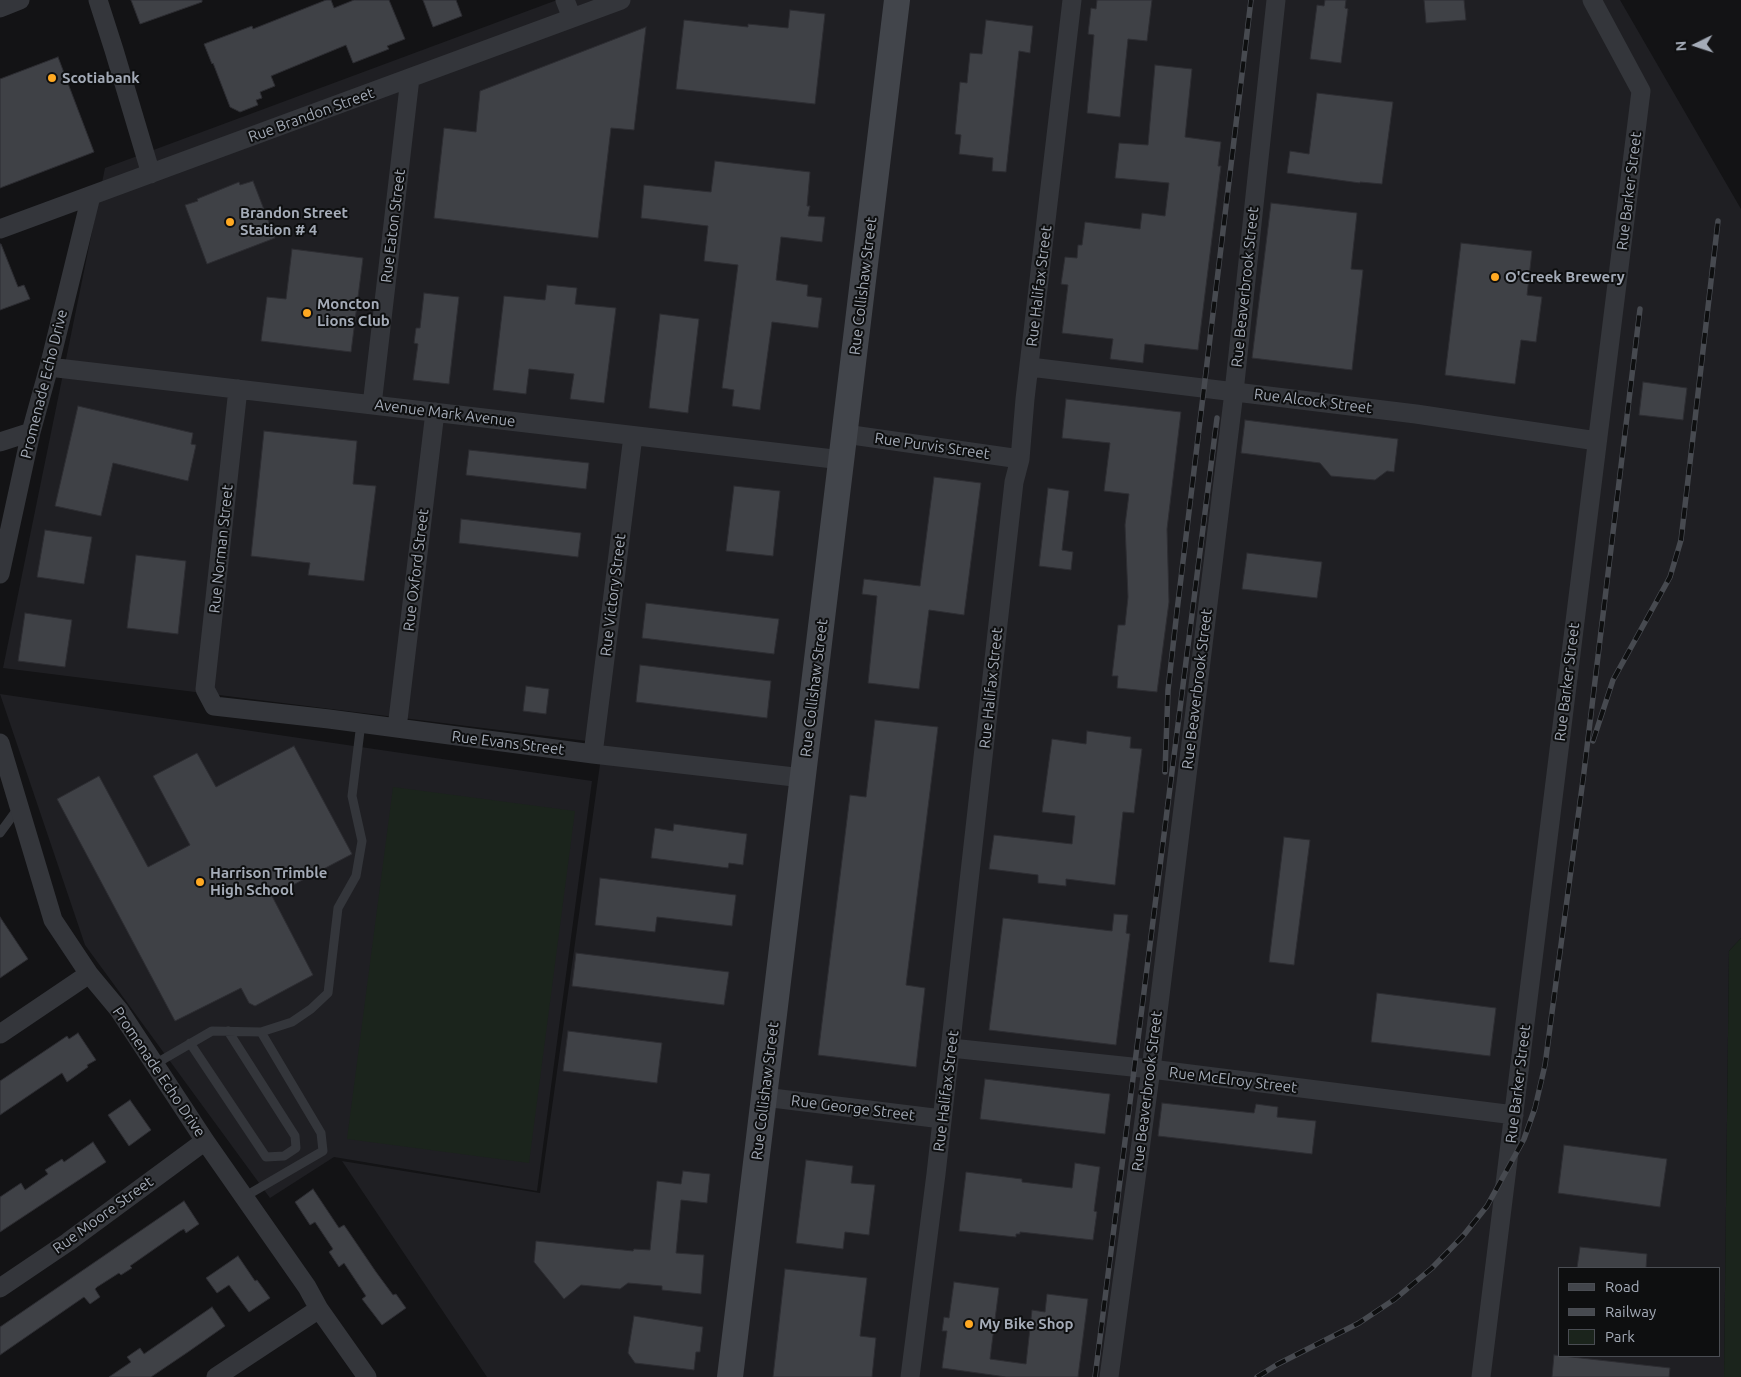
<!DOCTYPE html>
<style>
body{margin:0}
#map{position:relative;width:1741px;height:1377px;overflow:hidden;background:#131315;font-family:Ubuntu,sans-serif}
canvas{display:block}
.legend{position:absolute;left:1558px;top:1267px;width:162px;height:90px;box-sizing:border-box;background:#0e0f10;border:1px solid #4a4d53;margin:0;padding:6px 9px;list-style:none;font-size:15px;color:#a4abb7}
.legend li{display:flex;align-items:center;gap:10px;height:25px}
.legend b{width:25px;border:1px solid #4a4d53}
.north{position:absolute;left:1671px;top:20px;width:50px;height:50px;-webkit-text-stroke:4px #0e0f10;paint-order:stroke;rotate:266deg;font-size:14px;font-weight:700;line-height:20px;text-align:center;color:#a4abb7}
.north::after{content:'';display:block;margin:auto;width:18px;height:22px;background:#a4abb7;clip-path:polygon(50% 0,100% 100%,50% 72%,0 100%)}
</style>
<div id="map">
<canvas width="1741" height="1377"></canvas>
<ul class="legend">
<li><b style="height:6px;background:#42454b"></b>Road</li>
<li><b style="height:6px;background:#474a50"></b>Railway</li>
<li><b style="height:14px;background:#1b241c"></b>Park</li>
</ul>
<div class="north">N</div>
</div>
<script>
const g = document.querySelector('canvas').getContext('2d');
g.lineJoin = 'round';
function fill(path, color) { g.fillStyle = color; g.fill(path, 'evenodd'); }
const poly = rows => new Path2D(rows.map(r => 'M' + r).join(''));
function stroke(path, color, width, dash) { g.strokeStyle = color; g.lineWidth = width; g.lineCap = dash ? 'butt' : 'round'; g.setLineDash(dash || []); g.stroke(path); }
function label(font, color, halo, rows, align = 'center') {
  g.font = font + ' Ubuntu,sans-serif'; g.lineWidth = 4; g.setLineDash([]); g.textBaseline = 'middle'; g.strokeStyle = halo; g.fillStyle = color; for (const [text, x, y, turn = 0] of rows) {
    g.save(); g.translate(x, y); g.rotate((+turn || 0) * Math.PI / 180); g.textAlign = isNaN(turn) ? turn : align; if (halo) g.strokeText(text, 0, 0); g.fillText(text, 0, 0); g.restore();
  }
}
const built = poly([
 [557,0,1620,0,1741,209,1741,938,1729,951,1724,1377,487,1377,342,1161,540,1193,603,743,3,668,105,168],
 [1560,1268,1720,1268,1720,1356,1560,1356],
 [0,694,592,781,537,1191,334,1157,270,1198,85,945]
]);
const green = poly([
 [393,787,575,811,529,1163,347,1139],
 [1741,938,1741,1377,1724,1377,1729,951]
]);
const building = poly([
 [131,0,202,0,202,2,140,24,131,0],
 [326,0,331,0,334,8,354,0,389,0,405,39,387,46,389,49,353,63,346,45,271,76,275,86,260,92,262,98,256,100,258,105,240,112,230,107,213,63,212,64,204,44,252,26,253,29,326,0],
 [423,0,456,0,462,16,433,27,423,0],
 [1097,0,1152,0,1147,41,1128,39,1120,117,1087,113,1094,35,1088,34,1091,8,1096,9,1097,0],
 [1325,0,1346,0,1345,8,1348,9,1341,63,1310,59,1317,5,1324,6,1325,0],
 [1424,0,1464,0,1466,20,1426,23,1424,0],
 [790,10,825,14,815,104,676,89,684,20,748,27,748,24,788,28,790,10],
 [986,20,1033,26,1030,53,1019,51,1006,172,992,171,993,158,959,154,961,135,955,134,960,82,967,83,970,53,982,54,986,20],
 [646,27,634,130,611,128,598,238,434,218,444,128,476,132,480,91,646,27],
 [58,57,94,152,0,188,0,79,58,57],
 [1155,65,1192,69,1185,137,1221,142,1218,166,1221,166,1198,350,1145,344,1143,363,1110,359,1113,339,1062,333,1068,285,1061,284,1065,257,1077,258,1078,245,1082,245,1085,222,1140,229,1142,213,1165,216,1169,183,1115,178,1119,143,1148,145,1155,65],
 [1317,93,1393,102,1382,184,1360,182,1360,183,1287,173,1290,151,1309,154,1317,93],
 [715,161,810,172,807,206,810,206,808,216,825,217,822,242,781,237,776,280,808,285,807,296,822,298,818,328,772,322,760,410,732,406,734,390,722,388,738,265,704,261,708,226,641,218,644,185,711,192,715,161],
 [253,181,275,238,207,264,185,205,198,201,197,199,239,182,240,185,253,181],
 [1271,203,1357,213,1351,269,1363,270,1352,370,1252,358,1271,203],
 [1461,243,1532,251,1527,295,1542,297,1536,342,1521,340,1515,384,1445,375,1461,243],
 [0,244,1,244,18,287,24,285,30,299,0,310,0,244],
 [292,249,363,258,351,352,261,341,267,297,286,299,292,249],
 [547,285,577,288,575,304,616,308,604,403,570,399,574,374,529,369,526,394,493,390,504,296,545,300,547,285],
 [424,293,459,297,449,384,413,380,418,344,414,343,416,328,420,328,424,293],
 [660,314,699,319,688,413,649,408,660,314],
 [1643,382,1687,388,1683,420,1639,415,1643,382],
 [1066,399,1181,412,1167,529,1169,602,1157,692,1117,688,1118,676,1112,676,1118,625,1125,625,1128,597,1125,525,1129,494,1104,491,1110,443,1062,438,1066,399],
 [78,406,193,433,191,444,196,445,188,481,113,463,101,516,55,506,78,406],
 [1245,420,1398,439,1394,472,1387,471,1375,480,1331,476,1320,463,1241,453,1245,420],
 [264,431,357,441,353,484,376,486,364,581,308,575,310,563,251,556,264,431],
 [469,450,589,463,586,489,466,475,469,450],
 [934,477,981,483,964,615,929,610,919,689,868,683,877,596,862,594,864,579,920,586,934,477],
 [734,486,780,491,773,556,726,551,734,486],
 [1048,488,1069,491,1062,550,1073,552,1071,570,1039,566,1048,488],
 [461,519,581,533,578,557,459,543,461,519],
 [45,530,92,537,84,584,37,577,45,530],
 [1247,553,1322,562,1317,598,1242,589,1247,553],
 [136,555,186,561,178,634,127,628,136,555],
 [646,603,779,619,774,654,642,638,646,603],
 [25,613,72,620,65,667,18,661,25,613],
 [640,665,771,681,767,718,636,702,640,665],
 [526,686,549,689,546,714,523,711,526,686],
 [875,720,938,727,906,985,925,988,916,1067,818,1055,850,795,866,797,875,720],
 [1087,731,1131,737,1130,748,1142,749,1134,813,1123,812,1115,885,1066,879,1066,886,1038,883,1038,875,989,869,994,835,1072,844,1075,816,1042,812,1052,739,1086,744,1087,731],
 [294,746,352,854,272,896,313,975,255,1006,249,1003,241,988,175,1021,57,799,99,776,148,867,190,845,153,776,197,753,216,787,294,746],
 [674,824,747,834,743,865,729,863,728,868,651,858,655,828,673,831,674,824],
 [1284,837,1310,840,1294,965,1269,962,1284,837],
 [600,878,736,895,732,926,657,917,655,932,595,925,600,878],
 [1114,914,1128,915,1126,933,1130,934,1116,1045,989,1030,1003,918,1112,931,1114,914],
 [0,917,28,959,0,978,0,917],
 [576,953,729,972,724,1005,572,986,576,953],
 [1377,993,1496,1008,1490,1056,1371,1042,1377,993],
 [568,1031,662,1043,657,1083,563,1071,568,1031],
 [78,1033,96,1060,87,1065,88,1067,67,1082,62,1073,0,1115,0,1081,67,1036,69,1039,78,1033],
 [985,1079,1110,1094,1105,1134,980,1119,985,1079],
 [130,1100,151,1130,129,1146,108,1115,130,1100],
 [1162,1103,1254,1113,1256,1104,1278,1107,1277,1117,1316,1121,1312,1154,1158,1136,1162,1103],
 [93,1142,106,1162,0,1232,0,1197,21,1183,25,1190,48,1174,45,1170,62,1159,64,1162,93,1142],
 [1564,1145,1667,1159,1660,1207,1558,1193,1564,1145],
 [806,1160,853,1166,851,1183,875,1185,869,1235,845,1232,843,1249,796,1243,806,1160],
 [1075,1163,1100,1167,1094,1211,1097,1212,1093,1240,1020,1232,1020,1234,1016,1234,1016,1237,959,1231,966,1172,1022,1179,1022,1182,1072,1188,1075,1163],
 [683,1171,710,1174,707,1203,681,1200,676,1253,704,1255,701,1294,662,1290,662,1286,628,1283,620,1289,581,1285,564,1299,534,1262,536,1241,633,1251,634,1249,650,1250,657,1181,681,1184,683,1171],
 [313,1189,339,1228,344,1225,376,1272,393,1295,396,1294,406,1308,382,1325,362,1299,366,1296,344,1263,339,1267,329,1252,333,1249,315,1222,310,1225,295,1202,313,1189],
 [184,1201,199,1224,186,1233,184,1229,180,1231,130,1266,132,1268,121,1275,119,1273,97,1287,95,1289,100,1297,90,1304,84,1297,0,1355,0,1327,184,1201],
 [1580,1247,1647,1254,1646,1268,1577,1268,1580,1247],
 [238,1256,255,1281,257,1280,270,1298,249,1312,229,1285,217,1293,206,1278,238,1256],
 [785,1269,867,1278,860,1336,876,1338,872,1377,773,1377,785,1269],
 [954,1282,999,1288,990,1359,1026,1364,1032,1310,1045,1312,1047,1294,1088,1299,1078,1377,1006,1377,942,1368,947,1331,942,1331,944,1317,949,1318,954,1282],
 [212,1307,225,1326,188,1352,151,1377,109,1377,131,1362,127,1357,140,1348,144,1354,212,1307],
 [634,1316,703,1327,700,1352,696,1352,694,1370,635,1363,628,1353,634,1316],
 [1554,1355,1670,1368,1669,1377,1552,1377,1554,1355]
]);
const lane = poly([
 [0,833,19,807],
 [190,1043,266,1157,284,1156,296,1148,295,1136,228,1031],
 [155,1064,212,1031,261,1032,292,1022,311,1009,328,993,338,908,356,876,362,841,352,796,361,723],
 [244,1197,323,1151,321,1133,261,1032]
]);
const street = poly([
 [98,0,114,50,151,174],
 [565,0,572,18],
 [0,8,20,0],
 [0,229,621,0],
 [49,367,842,460],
 [1030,367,1416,414,1597,441],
 [238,389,205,689,214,706,329,719,593,754,803,778],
 [372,405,410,78],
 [845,434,1020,459],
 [0,442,31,432],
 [0,574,31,432,49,367,91,196],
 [397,728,435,412],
 [0,743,53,920,89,974,119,1010,205,1141,307,1287,319,1309,367,1377],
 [593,754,633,436],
 [0,1034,89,974],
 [951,1048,1151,1069,1514,1115],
 [764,1097,942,1119],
 [0,1288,68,1242,205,1141],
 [216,1377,319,1309],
 [910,1377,936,1174,1014,482,1020,459,1025,399,1072,0],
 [1109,1377,1151,1069,1234,392,1276,0],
 [1481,1377,1641,91,1592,0]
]);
const secondary = poly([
 [730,1377,897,0]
]);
const rail = poly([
 [1593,741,1613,680,1670,577,1681,540,1718,221],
 [1165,772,1168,690,1177,611,1251,0],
 [1095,1377,1217,418],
 [1257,1377,1278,1364,1359,1323,1395,1299,1432,1268,1463,1236,1487,1206,1524,1139,1535,1108,1545,1065,1584,772,1640,309]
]);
const markers = [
 [52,78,5,"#ffa922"],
 [230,222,5,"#ffa922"],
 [1495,277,5,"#ffa922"],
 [307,313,5,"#ffa922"],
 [200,882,5,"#ffa922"],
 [969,1324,5,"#ffa922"]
];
const poiNames = [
 ["Scotiabank",62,78],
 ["Brandon Street",240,213],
 ["Station # 4",240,230],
 ["O'Creek Brewery",1505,277],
 ["Moncton",317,304],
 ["Lions Club",317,321],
 ["Harrison Trimble",210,873],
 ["High School",210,890],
 ["My Bike Shop",979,1324]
];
const streetNames = [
 ["Rue Brandon Street",311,115,-20],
 ["Rue Barker Street",1629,191,-83],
 ["Rue Eaton Street",393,226,-83],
 ["Rue Collishaw Street",863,286,-83],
 ["Rue Halifax Street",1039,286,-83],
 ["Rue Beaverbrook Street",1245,287,-84],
 ["Promenade Echo Drive",44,384,-76],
 ["Rue Alcock Street",1313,401,7],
 ["Avenue Mark Avenue",445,413,7],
 ["Rue Purvis Street",932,446,8],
 ["Rue Norman Street",221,549,-84],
 ["Rue Oxford Street",416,570,-83],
 ["Rue Victory Street",613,595,-83],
 ["Rue Barker Street",1567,682,-83],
 ["Rue Collishaw Street",814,688,-83],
 ["Rue Halifax Street",991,688,-84],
 ["Rue Beaverbrook Street",1197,689,-83],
 ["Rue Evans Street",508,743,7],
 ["Promenade Echo Drive",159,1072,56],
 ["Rue McElroy Street",1233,1080,7],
 ["Rue Barker Street",1518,1084,-83],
 ["Rue Collishaw Street",765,1091,-83],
 ["Rue Halifax Street",946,1091,-83],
 ["Rue Beaverbrook Street",1147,1091,-83],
 ["Rue George Street",853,1108,7],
 ["Rue Moore Street",103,1215,-36]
];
fill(built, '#1f1f23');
fill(green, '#1b241c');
fill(building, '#3f4146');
stroke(building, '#2d2d32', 1);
stroke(lane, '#34363b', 9);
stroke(street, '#34363b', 19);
stroke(secondary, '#42454b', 26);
stroke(rail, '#474a50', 5.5);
stroke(rail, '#0e0f10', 4, [11]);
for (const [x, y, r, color] of markers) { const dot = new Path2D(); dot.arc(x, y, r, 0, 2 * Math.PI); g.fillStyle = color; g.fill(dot); stroke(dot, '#0e0f10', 2); }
label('bold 15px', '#a4abb7', '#0e0f10', poiNames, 'left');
label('15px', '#a4abb7', '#0e0f10', streetNames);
</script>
